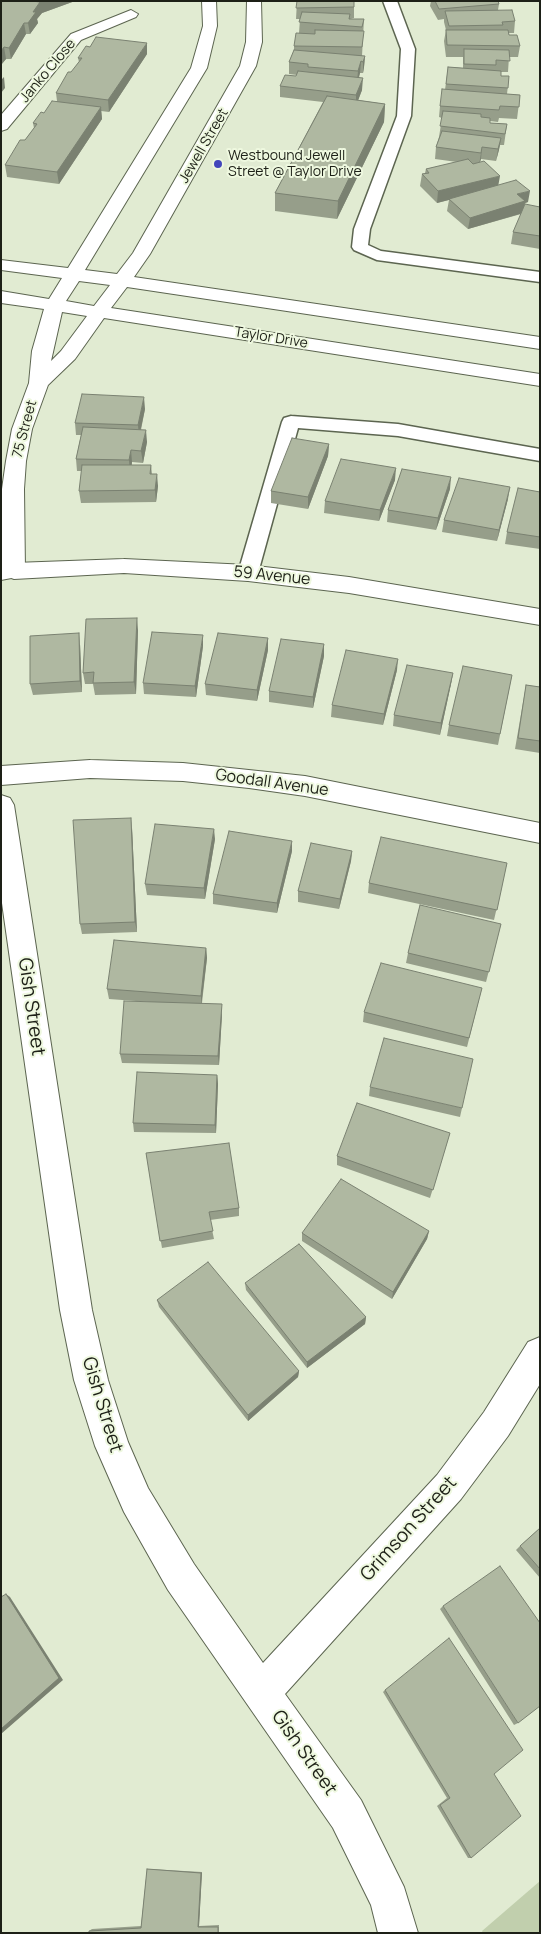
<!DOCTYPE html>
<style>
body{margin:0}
#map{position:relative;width:541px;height:1934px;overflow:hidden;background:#e1ebd2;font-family:Manrope,sans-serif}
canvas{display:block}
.frame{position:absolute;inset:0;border:2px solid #1d2017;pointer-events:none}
</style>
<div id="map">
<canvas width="541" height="1934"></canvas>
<div class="frame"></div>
</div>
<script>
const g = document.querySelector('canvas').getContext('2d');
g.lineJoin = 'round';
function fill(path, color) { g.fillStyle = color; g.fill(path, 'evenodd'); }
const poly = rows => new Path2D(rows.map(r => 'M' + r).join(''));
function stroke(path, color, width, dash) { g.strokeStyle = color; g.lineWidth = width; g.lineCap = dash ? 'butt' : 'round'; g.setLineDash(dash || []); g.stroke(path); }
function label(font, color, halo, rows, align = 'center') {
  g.font = font + ' Manrope,sans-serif'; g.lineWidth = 4; g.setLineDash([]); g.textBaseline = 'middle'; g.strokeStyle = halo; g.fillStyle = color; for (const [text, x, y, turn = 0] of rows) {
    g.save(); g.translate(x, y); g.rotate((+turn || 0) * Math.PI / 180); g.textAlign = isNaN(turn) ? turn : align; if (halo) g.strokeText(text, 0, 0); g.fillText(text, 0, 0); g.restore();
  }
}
const green = poly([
 [540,1881,540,1933,483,1933,482,1931]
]);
const lane = poly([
 [383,1,397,1,415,49,411,116,370,229,368,245,381,251,540,272,540,282,377,260,354,250,352,247,354,229,397,116,401,49,383,1],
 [291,416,398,424,540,449,540,461,398,436,298,428,258,573,255,578,248,580,241,578,238,573,282,422,284,418,291,416]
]);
const street = poly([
 [131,10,138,14,136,17,81,40,7,129,1,131,1,115,71,34,131,10],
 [124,559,248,565,349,577,540,609,540,625,349,593,248,581,124,573,14,579,6,576,3,571,6,566,14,563,124,559],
 [90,760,183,763,305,776,540,823,540,843,305,796,249,788,183,781,90,778,1,785,1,766,90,760],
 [1,795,10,798,14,805,92,1310,108,1380,128,1442,148,1488,194,1564,263,1663,437,1475,484,1412,528,1342,540,1337,540,1384,508,1436,461,1499,285,1694,361,1800,404,1887,418,1933,378,1933,371,1905,333,1828,168,1590,124,1512,95,1446,74,1380,60,1310,1,896,1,795]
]);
const secondary = poly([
 [202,1,216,1,217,26,207,68,85,270,117,274,133,253,240,66,246,42,247,1,261,1,262,42,256,66,150,254,134,277,540,337,540,349,127,287,111,308,540,374,540,386,104,318,75,359,48,385,32,429,26,461,24,489,25,571,22,576,1,580,2,489,6,461,12,429,29,383,32,351,44,309,1,303,1,291,49,299,62,278,1,270,1,260,68,268,191,68,203,26,202,1],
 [79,281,110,285,94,306,66,301,79,281],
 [62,312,87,316,61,351,51,361,62,312]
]);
const wall = poly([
 [1,1,75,1,42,13,37,19,38,23,30,34,26,34,11,59,6,59,1,65],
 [297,1,354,1,354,18,350,19,364,19,362,56,365,56,364,67,363,73,360,73,359,78,362,90,358,100,385,104,384,122,337,219,275,211,275,193,323,102,280,97,280,86,296,76,297,75,289,74,289,62,294,50,294,46,299,33,300,19,296,19],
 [430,1,498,1,499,4,498,10,515,21,514,33,509,33,509,35,520,46,518,57,509,57,508,72,501,72,501,76,509,76,507,94,520,95,517,119,499,118,498,122,490,121,490,123,507,124,504,145,500,145,496,161,481,159,480,162,498,185,528,202,525,203,524,206,540,207,540,249,511,244,513,232,521,214,468,229,447,211,449,200,437,203,420,186,422,174,425,173,426,169,457,162,435,159,436,147,439,137,442,118,439,117,440,106,445,90,448,67,463,68,463,57,446,57,444,41,446,30,444,22,444,19,438,20,430,6,431,1],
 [147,54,109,112,101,111,102,119,59,184,7,177,5,165,25,140,34,128,33,123,44,113,57,101,56,93,79,62,78,58],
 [145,409,141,430,147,442,143,463,132,462,132,465,151,465,152,474,158,486,156,502,81,503,79,491,82,471,77,471,76,459,81,435,76,435,75,423],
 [329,444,328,456,308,509,271,503,271,491],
 [395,480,379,521,324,513,325,501],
 [450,489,436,530,387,522,388,510],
 [540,492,540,549,505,544,507,532],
 [508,499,497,541,442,532,444,520],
 [138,630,136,694,95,695,93,684,85,684,83,673],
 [268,638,268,650,257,701,206,695,205,684],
 [80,644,82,692,33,695,30,684],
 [324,644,324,656,313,708,269,702,269,691],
 [203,646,196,697,144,694,143,683],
 [397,670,383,725,331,717,332,705],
 [453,673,451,684,440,735,393,726,394,715],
 [512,675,498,745,447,736,449,725],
 [526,685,540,687,540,753,515,749],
 [132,828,137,932,82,934,80,924],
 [215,839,205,899,147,895,145,884],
 [292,851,277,913,213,904,213,894],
 [352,851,351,861,339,909,298,902,298,891],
 [507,863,494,920,368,893,369,883],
 [501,924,486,982,406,963,408,953],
 [206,948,207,958,202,1003,222,1014,219,1065,122,1063,120,1054,149,1002,109,999,107,989],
 [482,988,467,1047,363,1022,364,1012],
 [217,1075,218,1084,216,1133,134,1132,133,1123],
 [370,1087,462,1108,460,1117,369,1096],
 [450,1133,430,1198,337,1165,337,1156],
 [146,1153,239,1208,239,1216,210,1220,214,1239,162,1248],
 [429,1231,427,1239,392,1299,302,1241,302,1233],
 [245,1283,366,1317,365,1324,307,1368,246,1290],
 [157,1300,299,1371,298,1377,248,1421,159,1307],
 [540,1528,540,1578,516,1550,520,1546],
 [443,1606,518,1723,514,1725,440,1609],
 [385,1690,494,1774,471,1858,468,1858,437,1806,447,1798,383,1692],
 [147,1869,149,1869,202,1872,199,1926,219,1925,219,1933,89,1931,92,1929,141,1926]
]);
const shadedWall = poly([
 [40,1,75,1,42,13,37,19,38,23,30,34,28,23,33,12],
 [24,23,26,34,11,59,9,48],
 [147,43,147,54,109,112,108,100],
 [4,47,6,59,1,65,1,51],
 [365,56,364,67,363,73,363,62],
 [361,61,360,73,357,82,358,71],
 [4,77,5,88,1,93,1,80],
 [363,78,362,90,356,106,356,95],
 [385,104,384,122,337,219,338,201],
 [101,107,102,119,59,184,57,172],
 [501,138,499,150,496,161,498,149],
 [482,147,481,159,479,165],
 [500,176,498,187,437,203,438,191],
 [530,191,528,202,525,203,523,213,468,229,470,218,517,194],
 [144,397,145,409,139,437,138,425],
 [146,430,147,442,143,463,141,451],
 [329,444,328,456,308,509,308,497],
 [131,450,132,462,130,472,129,460],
 [396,468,395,480,379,521,380,510],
 [157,474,158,486,156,502,155,490],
 [451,477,450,489,436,530,438,518],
 [510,487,508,499,497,541,499,530],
 [137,618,138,630,136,694,134,682],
 [79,633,80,644,82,692,80,681],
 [203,635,203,646,196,697,195,686],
 [268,638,268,650,257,701,257,690],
 [324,644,324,656,313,708,313,697],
 [398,659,397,670,383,725,384,714],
 [453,673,451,684,440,735,441,723],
 [131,818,132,828,137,932,135,922],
 [214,829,215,839,205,899,204,888],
 [292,841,292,851,277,913,277,903],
 [352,851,351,861,339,909,340,899],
 [206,948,207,958,201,1006,201,996],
 [222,1004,222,1014,219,1065,218,1056],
 [217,1075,218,1084,216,1133,215,1125],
 [429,1231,427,1239,392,1299,393,1292],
 [366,1317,365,1324,307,1368,307,1362],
 [299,1371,298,1377,248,1421,248,1415],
 [6,1594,10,1597,63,1680,1,1734],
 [202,1872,199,1926,198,1927,201,1873]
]);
const building = poly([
 [1,1,32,1,40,2,33,12,36,12,28,23,24,23,9,48,4,47,1,51,1,1],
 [297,1,354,1,354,7,296,8,297,1],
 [435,1,498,1,499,4,439,9,435,1],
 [512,10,515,21,502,22,503,25,449,26,445,11,512,10],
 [302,12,350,14,349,19,364,19,362,27,299,22,302,12],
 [315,30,364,31,362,47,294,46,296,33,315,34,315,30],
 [446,30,508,30,509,35,517,35,520,46,447,45,446,30],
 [96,37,147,43,108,100,56,93,68,72,71,72,82,58,78,58,86,46,90,47,96,37],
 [464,49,509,50,510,61,496,60,496,65,464,64,464,49],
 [294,50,365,56,363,62,361,61,358,71,308,67,308,64,289,62,294,50],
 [448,67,501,71,501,76,509,76,508,88,446,84,448,67],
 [298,71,363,78,356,95,280,86,285,75,296,76,298,71],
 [442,89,520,95,519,107,500,106,499,110,440,106,442,89],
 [327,96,385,104,338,201,275,193,327,96],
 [52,101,101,107,57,172,5,165,20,140,25,140,37,124,33,123,41,112,44,113,52,101],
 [443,111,481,114,481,117,490,118,490,123,507,124,505,134,440,126,443,111],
 [442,131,501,138,498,149,482,147,481,153,436,147,442,131],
 [468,159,473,164,484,161,500,176,438,191,422,174,429,173,426,169,468,159],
 [516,180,530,191,517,194,525,201,470,218,449,199,516,180],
 [525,204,540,207,540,236,513,232,525,204],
 [82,394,144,397,138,425,75,423,82,394],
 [83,427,146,430,141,451,131,450,129,460,76,459,83,427],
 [292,438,329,444,308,497,271,491,292,438],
 [341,459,396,468,380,510,325,501,341,459],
 [82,465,151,465,150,474,157,474,155,490,79,491,82,465],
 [402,469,451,477,438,518,388,510,402,469],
 [459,478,510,487,499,530,444,520,459,478],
 [518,488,540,492,540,537,507,532,518,488],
 [137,618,134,682,93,683,94,672,83,673,86,619,137,618],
 [152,632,203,635,195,686,143,683,152,632],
 [79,633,80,681,30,684,30,636,79,633],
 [218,633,268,638,257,690,205,684,218,633],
 [281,639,324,644,313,697,269,691,281,639],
 [346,650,398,659,384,714,332,705,346,650],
 [407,665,453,673,441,723,394,715,407,665],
 [463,666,512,675,500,734,449,725,463,666],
 [526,685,540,687,540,741,518,738,526,685],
 [131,818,135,922,80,924,73,820,131,818],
 [155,824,214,829,204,888,145,884,155,824],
 [229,831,292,841,277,903,213,894,229,831],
 [381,837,507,863,497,910,369,883,381,837],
 [311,843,352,851,340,899,298,891,311,843],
 [420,905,501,924,489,972,408,953,420,905],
 [114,940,206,948,201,996,107,989,114,940],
 [381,963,482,988,469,1038,364,1012,381,963],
 [124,1001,222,1004,218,1056,120,1054,124,1001],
 [384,1038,473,1059,462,1108,370,1087,384,1038],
 [137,1072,217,1075,215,1125,133,1123,137,1072],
 [357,1103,450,1133,433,1190,337,1156,357,1103],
 [229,1143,239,1208,209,1212,213,1231,160,1241,146,1153,229,1143],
 [341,1179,429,1231,393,1292,302,1233,341,1179],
 [299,1244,366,1317,307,1362,245,1283,299,1244],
 [208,1262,299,1371,248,1415,157,1300,208,1262],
 [540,1528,540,1569,520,1546,540,1528],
 [500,1566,540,1623,540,1706,518,1723,443,1606,500,1566],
 [6,1594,59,1678,1,1729,1,1597,6,1594],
 [449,1638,523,1750,494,1774,521,1816,471,1858,440,1805,450,1798,385,1690,449,1638],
 [147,1869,201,1873,198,1927,218,1927,218,1933,89,1933,89,1931,141,1928,147,1869]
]);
const markers = [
 [218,164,5,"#4346bb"]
];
const farStreetnames = [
 ["Janko Close",48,71,-50],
 ["Jewell Street",204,146,-60],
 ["Taylor Drive",271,338,9],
 ["75 Street",25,429,-75]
];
const farPoinames = [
 ["Westbound Jewell",228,156],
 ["Street @ Taylor Drive",228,172]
];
const streetNames = [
 ["59 Avenue",272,576,6],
 ["Goodall Avenue",272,783,8]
];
const nearStreetnames = [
 ["Gish Street",31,1007,82],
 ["Gish Street",102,1405,73],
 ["Grimson Street",409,1529,-48],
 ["Gish Street",304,1753,55]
];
fill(green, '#c1cfad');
stroke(lane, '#5c6550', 3);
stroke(street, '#5c6550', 2);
stroke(secondary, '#5c6550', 2);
fill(lane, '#fff');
fill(street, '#fff');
fill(secondary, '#fff');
fill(wall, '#969e8a');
fill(shadedWall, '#7a8171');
fill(building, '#afb8a1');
stroke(building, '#7a8171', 1);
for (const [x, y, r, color] of markers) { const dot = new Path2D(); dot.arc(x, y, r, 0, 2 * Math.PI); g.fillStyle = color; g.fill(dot); stroke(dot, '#eef8df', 2); }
label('14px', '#1d2017', '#eef8df', farStreetnames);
label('14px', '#1d2017', '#eef8df', farPoinames, 'left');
label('16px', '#1d2017', '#eef8df', streetNames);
label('19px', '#1d2017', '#eef8df', nearStreetnames);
</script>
